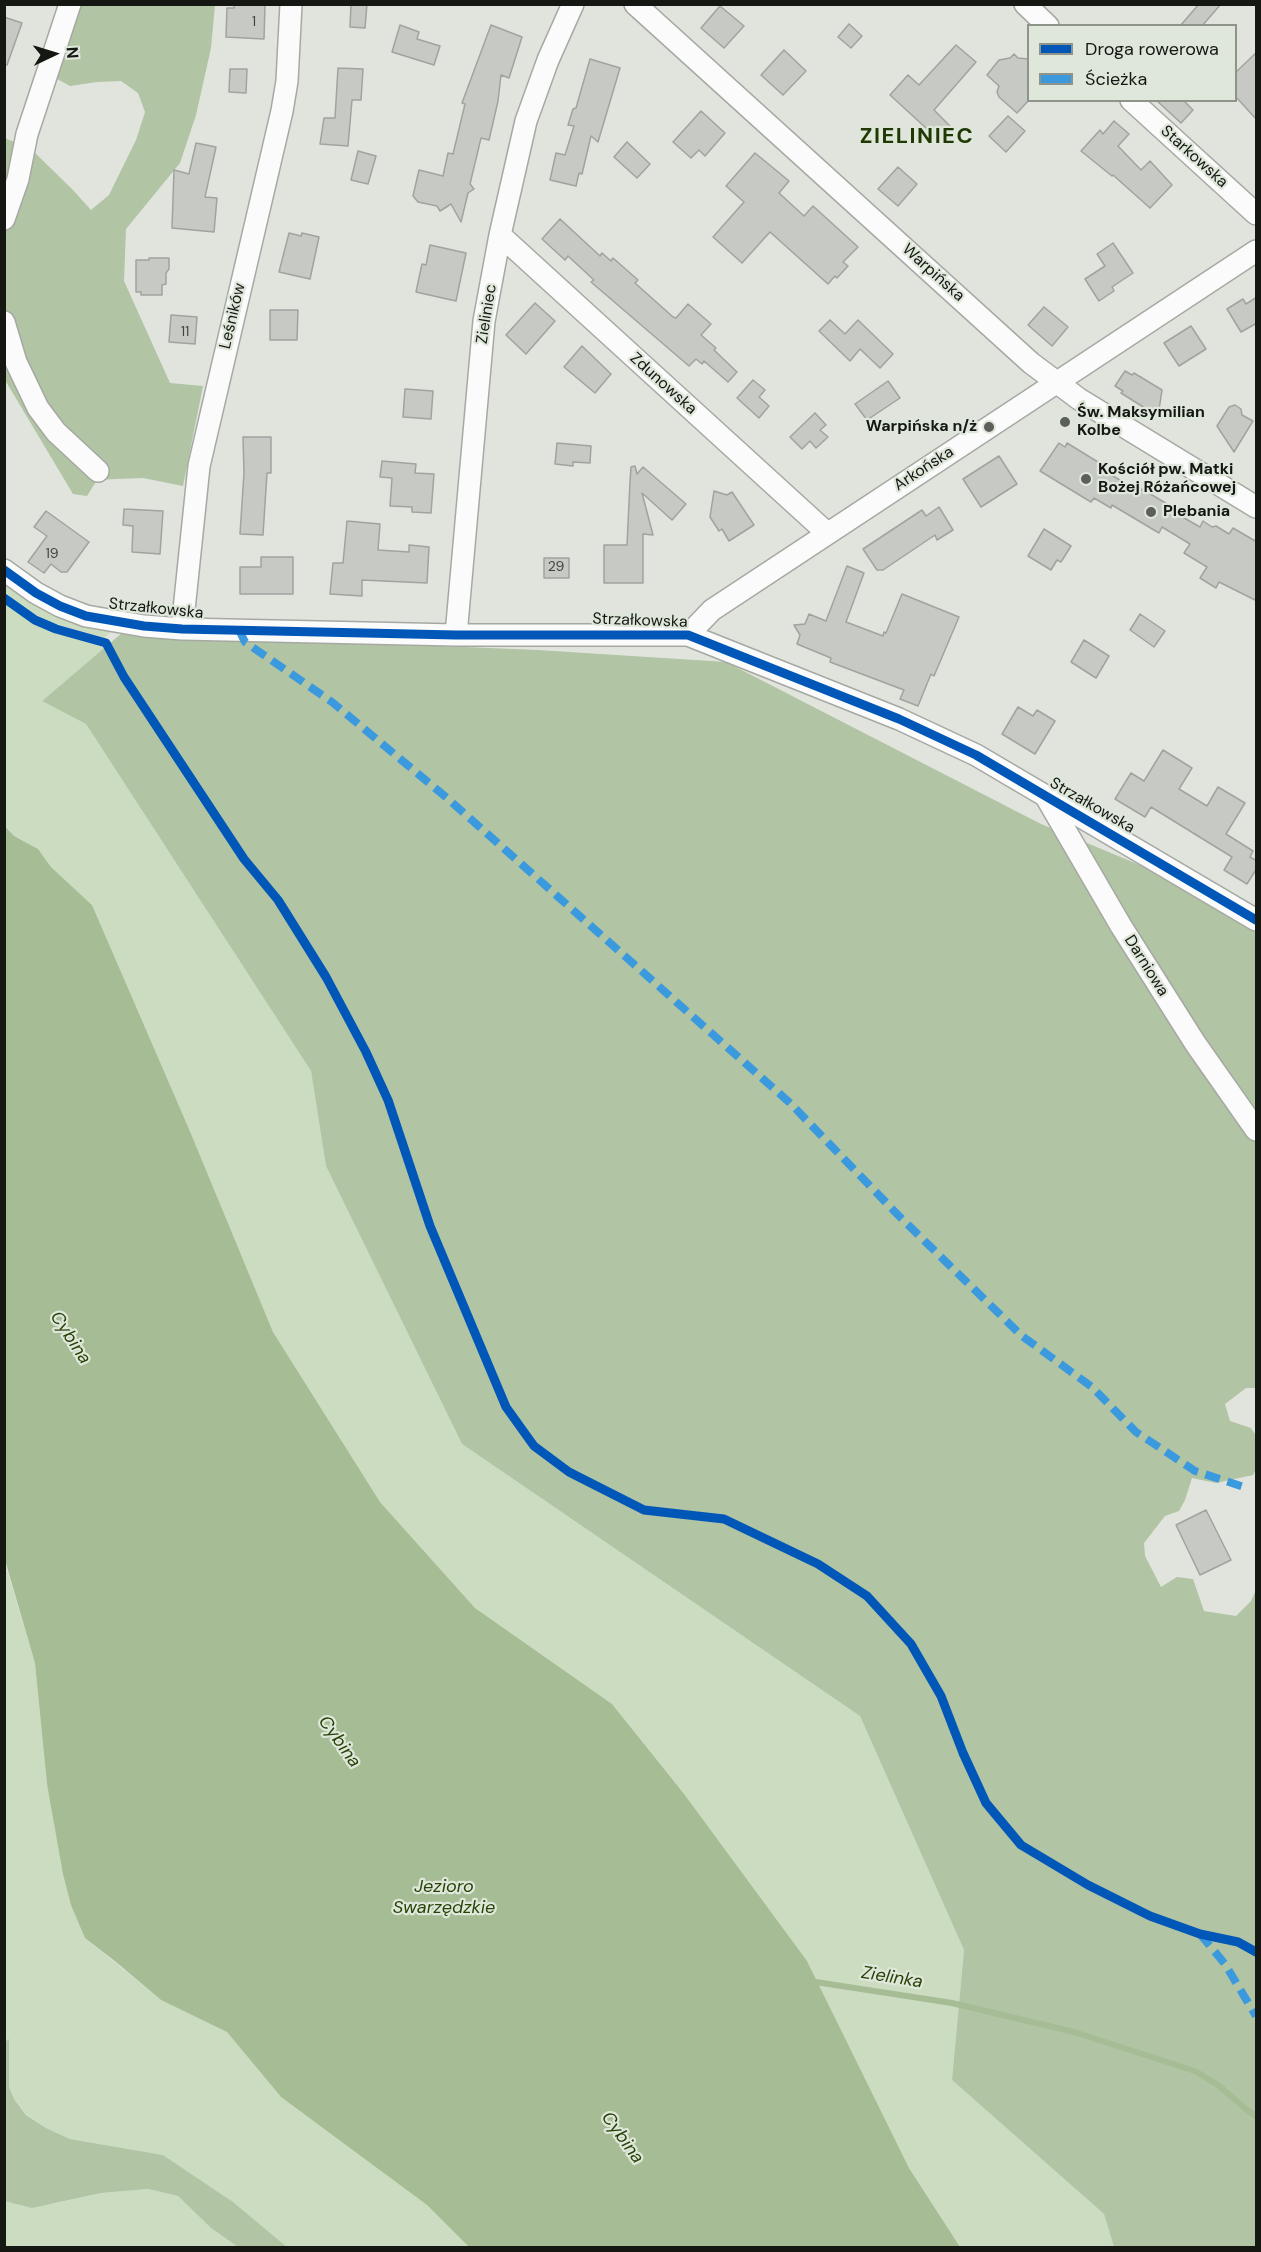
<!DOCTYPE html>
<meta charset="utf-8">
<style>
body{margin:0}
#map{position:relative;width:1261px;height:2252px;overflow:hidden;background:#e0e4dd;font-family:"DM Sans",sans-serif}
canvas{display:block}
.frame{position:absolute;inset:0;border:6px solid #151713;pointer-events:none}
.legend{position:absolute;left:1027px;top:24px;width:210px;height:78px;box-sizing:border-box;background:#dfe7da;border:2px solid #8e948a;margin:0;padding:8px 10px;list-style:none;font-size:18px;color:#151713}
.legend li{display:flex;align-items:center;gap:12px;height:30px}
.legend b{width:30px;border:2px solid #8e948a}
.north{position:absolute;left:24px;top:24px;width:60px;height:60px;-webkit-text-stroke:4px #dfe7da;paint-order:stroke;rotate:86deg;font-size:16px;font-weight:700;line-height:24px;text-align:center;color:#151713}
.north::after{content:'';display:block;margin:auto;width:21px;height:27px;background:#151713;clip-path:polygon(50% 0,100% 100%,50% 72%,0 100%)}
</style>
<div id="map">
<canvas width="1261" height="2252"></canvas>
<div class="frame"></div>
<ul class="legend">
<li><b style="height:8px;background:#0057b8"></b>Droga rowerowa</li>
<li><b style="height:8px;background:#3b9ade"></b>Ścieżka</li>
</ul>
<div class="north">N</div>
</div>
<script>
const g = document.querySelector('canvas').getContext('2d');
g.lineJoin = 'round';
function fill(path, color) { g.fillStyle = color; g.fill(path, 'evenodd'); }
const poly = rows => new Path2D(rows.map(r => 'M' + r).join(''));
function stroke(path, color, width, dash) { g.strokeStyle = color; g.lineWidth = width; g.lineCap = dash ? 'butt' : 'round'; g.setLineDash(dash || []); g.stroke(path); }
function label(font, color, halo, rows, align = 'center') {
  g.font = font + ' "DM Sans",sans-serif'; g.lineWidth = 4.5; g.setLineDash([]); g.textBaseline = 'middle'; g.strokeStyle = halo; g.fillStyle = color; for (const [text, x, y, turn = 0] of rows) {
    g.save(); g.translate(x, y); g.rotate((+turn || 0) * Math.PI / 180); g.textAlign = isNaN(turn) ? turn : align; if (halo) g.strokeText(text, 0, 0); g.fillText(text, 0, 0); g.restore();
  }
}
const green = poly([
 [4,581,77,623,111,632,104,638,46,621,21,606,5,592],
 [4,602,31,622,43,627,105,648,42,701,86,724,311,1071,326,1166,462,1444,860,1716,964,1950,952,2080,1104,2214,1114,2247,960,2247,909,2168,807,1961,612,1704,475,1608,380,1502,273,1332,189,1129,92,905,51,867,38,849,14,836,5,825],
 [4,1560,35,1663,47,1784,85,1938,161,2000,227,2032,281,2097,427,2205,469,2247,287,2247,233,2202,163,2155,70,2139,46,2128,26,2114,14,2099,9,2087,9,2039,4,2041],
 [148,2189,178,2196,211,2228,238,2247,5,2247,4,2201,52,2204,101,2193]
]);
const forest = poly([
 [77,5,215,5,211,48,196,115,180,163,126,229,124,281,170,383,203,386,183,486,143,478,116,479,97,480,87,496,73,494,5,380,5,138,32,150,73,190,91,210,109,195,136,140,145,112,138,93,121,81,97,82,70,86,50,75],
 [122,633,538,650,726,662,1041,824,1176,880,1256,933,1256,1388,1246,1388,1225,1404,1230,1421,1251,1428,1256,1436,1256,1469,1253,1475,1216,1483,1192,1478,1185,1500,1179,1511,1165,1516,1144,1543,1145,1556,1161,1587,1177,1577,1193,1579,1204,1611,1236,1616,1251,1601,1256,1590,1256,2247,1114,2247,1104,2214,952,2080,964,1950,860,1716,462,1444,326,1166,311,1071,86,724,42,701],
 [9,2039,9,2087,14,2099,26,2115,46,2128,70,2139,163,2155,233,2202,287,2247,238,2247,211,2228,178,2196,148,2189,101,2193,32,2208,5,2201,4,2042]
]);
const water = poly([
 [4,825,14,836,38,849,51,867,92,905,189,1129,273,1332,380,1502,475,1608,612,1704,684,1794,807,1961,909,2168,960,2247,469,2247,427,2205,281,2097,227,2032,161,2000,116,1962,85,1938,71,1905,63,1874,47,1784,35,1663,5,1560]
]);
const stream = poly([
 [809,1981,952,2003,1074,2032,1195,2071,1218,2085,1247,2110,1256,2116]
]);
const building = poly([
 [234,4,265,4,264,39,226,37,227,8,234,8,234,4],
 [351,4,367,4,365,28,350,27,351,4],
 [1199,4,1221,4,1202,26,1180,26,1199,4],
 [720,6,744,26,724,48,701,28,720,6],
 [4,17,22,23,7,65,4,65,4,17],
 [849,24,862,36,851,48,838,37,849,24],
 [400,25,419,32,417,39,440,46,434,65,392,52,400,25],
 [491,25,522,37,509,78,501,75,498,101,489,140,481,138,470,184,474,189,468,193,461,222,451,204,440,211,437,206,418,202,413,196,419,170,443,176,448,153,453,154,465,104,462,103,491,25],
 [956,45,976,62,934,110,951,127,939,140,890,95,908,75,919,85,956,45],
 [784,50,806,71,783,95,761,75,784,50],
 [1257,52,1257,120,1236,97,1236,72,1257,52],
 [1014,54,1018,58,1029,59,1029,100,1017,113,999,97,997,92,999,86,987,75,999,60,1010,58,1014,54],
 [590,59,620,68,598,142,591,136,582,174,579,173,576,186,550,180,556,153,565,155,574,126,568,125,573,109,576,108,590,59],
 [338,68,363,69,361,100,352,100,348,146,320,144,324,118,335,118,338,68],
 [230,69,247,69,246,93,229,92,230,69],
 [1156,100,1183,100,1193,110,1181,123,1156,100],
 [701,111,725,133,705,156,699,150,691,158,673,142,701,111],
 [1008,116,1025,131,1006,152,989,136,1008,116],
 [1114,121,1129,134,1118,146,1141,170,1150,161,1172,185,1150,208,1113,175,1112,176,1081,151,1100,130,1103,134,1114,121],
 [627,142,650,164,637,178,614,157,627,142],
 [196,143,216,147,205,197,217,198,214,232,172,228,174,170,189,174,196,143],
 [358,151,376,156,368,184,351,180,358,151],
 [755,153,789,181,779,193,804,216,813,206,858,247,843,262,848,266,837,278,835,276,828,284,770,232,742,263,713,237,744,202,726,186,755,153],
 [898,167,917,184,898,206,878,189,898,167],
 [560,219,600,256,602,253,611,261,613,258,638,280,635,283,673,317,676,318,688,304,711,324,701,335,716,348,714,350,737,372,728,382,704,361,702,364,696,359,689,366,591,282,594,280,568,256,565,260,542,239,560,219],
 [289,233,301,236,302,233,319,237,310,279,279,272,289,233],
 [1113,243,1133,273,1112,287,1114,291,1099,301,1085,279,1105,266,1097,254,1113,243],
 [430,245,466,253,456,301,416,292,422,264,426,265,430,245],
 [149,258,169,258,169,269,166,273,166,284,162,285,162,295,141,295,141,292,136,292,136,260,149,260,149,258],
 [1257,297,1257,323,1241,332,1227,309,1243,299,1246,304,1257,297],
 [535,303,555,321,526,354,506,335,535,303],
 [1044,307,1068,327,1052,346,1028,325,1044,307],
 [270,310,298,310,297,340,270,340,270,310],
 [171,315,197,317,195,344,169,342,171,315],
 [830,320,845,334,858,320,893,354,880,368,860,349,850,361,819,331,830,320],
 [1191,326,1206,349,1179,366,1164,343,1191,326],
 [582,346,611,374,595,393,564,367,582,346],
 [1125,371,1132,375,1134,373,1162,390,1159,410,1148,410,1121,393,1123,391,1115,386,1125,371],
 [753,380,765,390,759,397,769,406,759,418,737,398,753,380],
 [888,381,900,398,867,420,855,404,888,381],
 [405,389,433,391,431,419,403,417,405,389],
 [1235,405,1241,409,1242,415,1253,421,1234,452,1217,426,1229,407,1235,405],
 [815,413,826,425,820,430,828,437,816,448,810,441,802,449,790,437,815,413],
 [243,437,271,437,271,473,267,473,263,535,240,534,244,473,243,437],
 [557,443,591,446,590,463,573,462,573,466,555,464,557,443],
 [1059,443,1065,447,1067,443,1111,470,1108,473,1140,492,1142,489,1174,508,1172,511,1200,527,1203,521,1212,527,1216,526,1229,534,1233,528,1257,542,1257,601,1219,582,1216,588,1200,578,1207,567,1184,553,1190,544,1162,527,1159,533,1112,505,1111,508,1094,498,1091,502,1040,471,1059,443],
 [999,456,1017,484,981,507,963,479,999,456],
 [382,461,416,464,415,473,434,474,431,513,412,512,412,507,390,506,392,478,380,477,382,461],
 [635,466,637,474,643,467,686,504,672,520,642,493,653,535,643,534,643,583,604,583,604,545,627,545,630,482,631,467,635,466],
 [714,491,727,495,732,492,754,525,729,541,722,529,719,531,710,517,714,491],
 [939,507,953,530,937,540,935,535,883,570,877,570,863,549,922,510,926,516,939,507],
 [124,509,163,511,160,554,132,552,133,526,123,525,124,509],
 [46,511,89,542,67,572,61,572,51,564,44,573,28,562,47,536,34,527,46,511],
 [347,521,380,524,378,550,409,552,409,545,429,547,427,583,362,580,362,596,330,594,333,563,343,563,347,521],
 [1044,529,1071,546,1061,562,1057,560,1051,570,1028,556,1044,529],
 [261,557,293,557,293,594,240,594,240,567,261,567,261,557],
 [544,558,569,558,569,578,544,578,544,558],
 [847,566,864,573,846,622,883,636,884,632,886,633,902,594,959,617,934,676,931,674,918,706,900,699,904,690,830,662,831,658,797,644,800,635,794,625,805,624,809,614,826,621,847,566],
 [1140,614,1165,631,1154,647,1130,630,1140,614],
 [1084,640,1109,656,1096,678,1071,662,1084,640],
 [1018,707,1033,716,1037,710,1055,721,1035,754,1002,734,1018,707],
 [1163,750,1192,768,1179,789,1207,806,1218,787,1245,803,1226,834,1253,851,1250,857,1257,861,1257,868,1247,884,1224,870,1232,857,1151,807,1145,817,1115,799,1131,773,1144,781,1163,750],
 [1206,1510,1231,1560,1200,1575,1176,1525,1206,1510]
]);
const minor = poly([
 [635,4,1031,363,1079,399,1256,507],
 [1025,4,1048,26],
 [1131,100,1256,214],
 [4,219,18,179,27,134,70,4],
 [500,235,827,533],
 [4,322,16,362,38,408,56,432,98,471],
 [4,570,36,593,60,606,86,616,144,626,182,629,456,635,688,635,899,719,976,755,1256,920],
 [182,629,199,466,282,111,287,81,291,4],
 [456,635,484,321,500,235,526,121,548,60,573,4],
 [688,635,712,610,1256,251],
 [1046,797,1121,926,1195,1043,1256,1130]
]);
const quiet = poly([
 [239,630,245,642,332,702,447,798,790,1103,899,1216,1022,1336,1092,1387,1136,1432,1195,1471,1244,1487],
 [1200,1934,1225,1964,1256,2016]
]);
const cycleway = poly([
 [4,570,36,593,60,606,86,616,144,626,182,629,456,635,688,635,899,719,976,755,1256,920],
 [4,598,35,620,56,629,106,643,124,677,244,859,278,900,326,977,366,1052,388,1100,430,1226,506,1407,534,1446,569,1472,644,1510,724,1519,818,1564,867,1596,911,1644,941,1696,963,1753,986,1803,1021,1845,1088,1885,1150,1916,1200,1934,1238,1942,1256,1952]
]);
const markers = [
 [1065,422,6,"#5c5f5a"],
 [989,427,6,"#5c5f5a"],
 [1086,479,6,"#5c5f5a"],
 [1151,512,6,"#5c5f5a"]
];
const numberNames = [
 ["1",254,22],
 ["11",185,332],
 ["19",52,554],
 ["29",556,567]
];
const streetNames = [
 ["Starkowska",1194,157,42],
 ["Warpińska",933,273,42],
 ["Zieliniec",487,314,-81],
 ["Leśników",233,316,-77],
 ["Zdunowska",663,384,42],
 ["Arkońska",924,469,-33],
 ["Strzałkowska",156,609,6],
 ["Strzałkowska",640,621,2],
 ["Strzałkowska",1092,806,30],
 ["Darniowa",1146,966,58]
];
const poiNames = [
 ["Św. Maksymilian",1077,413],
 ["Kolbe",1077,431],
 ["Warpińska n/ż",977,427,"right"],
 ["Kościół pw. Matki",1098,470],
 ["Bożej Różańcowej",1098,488],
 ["Plebania",1163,512]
];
const waterNames = [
 ["Cybina",70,1338,57],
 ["Cybina",339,1742,54],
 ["Jezioro",444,1887],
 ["Swarzędzkie",444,1908],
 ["Zielinka",892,1978,9],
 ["Cybina",622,2138,54]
];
const districtNames = [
 ["ZIELINIEC",917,137]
];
fill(green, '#ccdcc1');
fill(forest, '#b1c4a3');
fill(water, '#a5bc94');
stroke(stream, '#a5bc94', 6);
fill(building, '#c7cac4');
stroke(building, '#a0a39e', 1.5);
stroke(minor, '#a6a9a3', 24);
stroke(minor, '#fafbfa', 21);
stroke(quiet, '#3b9ade', 8, [15, 8]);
stroke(cycleway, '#0057b8', 9);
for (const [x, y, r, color] of markers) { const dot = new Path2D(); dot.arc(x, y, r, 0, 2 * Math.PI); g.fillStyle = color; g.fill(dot); stroke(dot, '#dfe7da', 2); }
label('14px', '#42443f', null, numberNames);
label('16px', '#151713', '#dfe7da', streetNames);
label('bold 16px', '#151713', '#dfe7da', poiNames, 'left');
label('italic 18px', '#264205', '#dfe7da', waterNames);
g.letterSpacing = '1.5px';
label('bold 22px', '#1f3805', '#dfe7da', districtNames);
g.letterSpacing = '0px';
</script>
